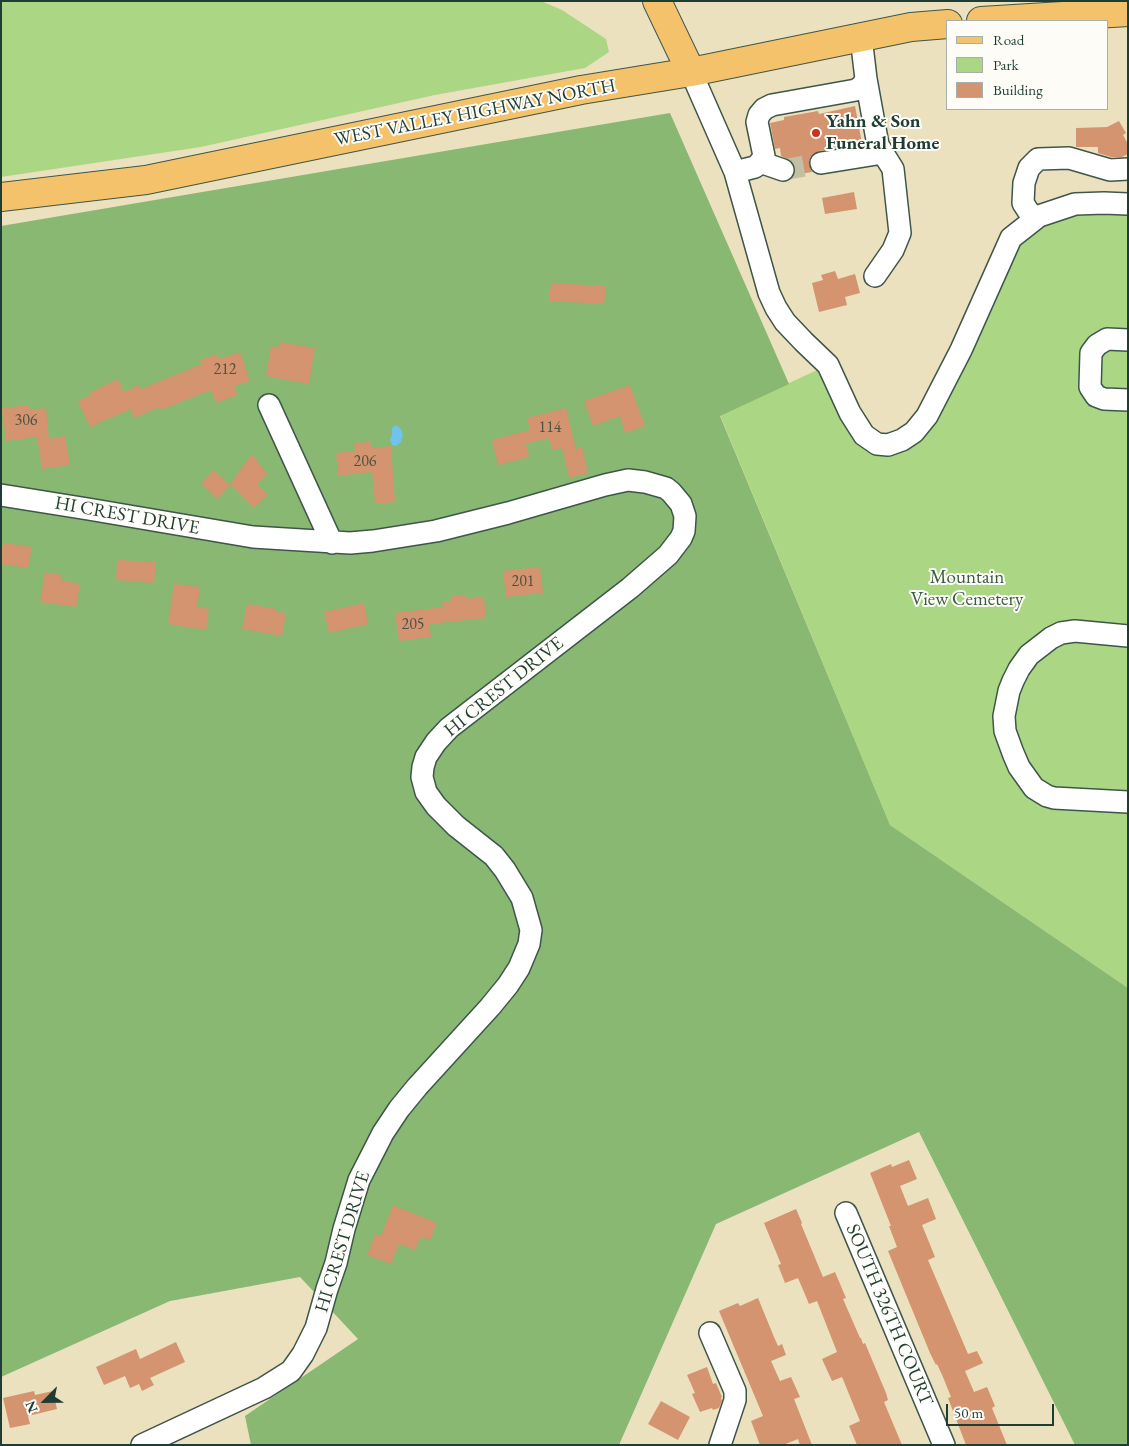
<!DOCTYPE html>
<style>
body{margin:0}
#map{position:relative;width:1129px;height:1446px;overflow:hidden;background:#ebe1be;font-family:"EB Garamond",serif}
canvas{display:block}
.frame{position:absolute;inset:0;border:2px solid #1f3d34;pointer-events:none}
.legend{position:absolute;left:946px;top:20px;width:162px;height:90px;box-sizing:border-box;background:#fdfcf7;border:1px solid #a4b0a9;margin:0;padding:6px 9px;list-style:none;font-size:15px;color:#1f3d34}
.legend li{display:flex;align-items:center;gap:10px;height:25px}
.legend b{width:25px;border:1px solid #a4b0a9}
.north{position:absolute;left:20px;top:1376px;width:50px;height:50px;-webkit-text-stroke:4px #fdfcf7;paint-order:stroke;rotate:247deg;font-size:14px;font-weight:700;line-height:20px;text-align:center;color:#1f3d34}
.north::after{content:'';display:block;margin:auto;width:18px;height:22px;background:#1f3d34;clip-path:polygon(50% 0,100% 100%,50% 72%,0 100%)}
.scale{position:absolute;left:946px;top:1404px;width:108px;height:22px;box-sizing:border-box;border:2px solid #1f3d34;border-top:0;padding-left:6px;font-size:15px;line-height:18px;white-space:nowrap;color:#1f3d34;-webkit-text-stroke:4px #fdfcf7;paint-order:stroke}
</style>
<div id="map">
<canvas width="1129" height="1446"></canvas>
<div class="frame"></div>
<ul class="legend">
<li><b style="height:6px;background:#f3c26a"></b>Road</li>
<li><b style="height:14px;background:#abd784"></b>Park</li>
<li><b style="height:14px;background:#d3946f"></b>Building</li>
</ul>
<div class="north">N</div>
<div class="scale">50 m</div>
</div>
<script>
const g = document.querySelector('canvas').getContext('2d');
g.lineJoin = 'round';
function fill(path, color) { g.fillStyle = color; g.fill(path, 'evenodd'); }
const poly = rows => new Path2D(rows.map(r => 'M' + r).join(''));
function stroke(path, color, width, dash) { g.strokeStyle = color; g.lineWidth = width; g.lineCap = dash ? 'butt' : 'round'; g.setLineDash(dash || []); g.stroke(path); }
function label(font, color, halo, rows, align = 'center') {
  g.font = font + ' "EB Garamond",serif'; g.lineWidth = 4; g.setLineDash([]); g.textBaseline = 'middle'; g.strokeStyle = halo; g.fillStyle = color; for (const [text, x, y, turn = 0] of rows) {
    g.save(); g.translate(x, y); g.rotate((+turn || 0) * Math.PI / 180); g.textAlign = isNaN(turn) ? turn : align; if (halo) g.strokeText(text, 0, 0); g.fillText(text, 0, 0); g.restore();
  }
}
const green = poly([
 [1,1,541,1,562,10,606,39,609,52,585,68,435,95,201,147,1,177],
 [1128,204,1128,988,890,825,720,415,828,365,864,435,902,440,988,291,1039,216]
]);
const forest = poly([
 [670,113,789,384,720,416,890,825,1128,988,1128,1445,1075,1445,919,1132,716,1224,619,1445,251,1445,245,1416,358,1339,300,1277,170,1301,1,1377,1,226]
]);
const water = poly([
 [396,425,401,429,403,435,401,442,396,446,392,445,390,439,392,435,392,428]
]);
const building = poly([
 [855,106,862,143,819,151,814,153,810,158,809,164,812,172,794,175,795,168,793,162,781,156,780,148,775,149,770,123,784,120,784,117,818,111,819,114],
 [1119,121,1126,133,1123,135,1128,144,1128,154,1122,157,1111,157,1098,153,1098,147,1076,147,1076,128,1107,127],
 [854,192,857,209,825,214,822,198],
 [835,271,838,279,855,274,860,293,845,297,847,305,819,312,812,283,823,280,821,275],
 [551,283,606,286,604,304,549,301],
 [280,342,315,348,309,384,266,376,271,346,279,347],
 [240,352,250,381,234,386,238,395,216,403,211,390,161,410,160,407,134,418,131,409,90,427,78,401,91,395,89,393,118,379,124,392,139,385,141,389,202,364,200,360,217,354,219,359],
 [630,385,645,426,625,433,620,416,593,426,584,401],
 [30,405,30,410,46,408,49,439,65,436,70,465,42,469,37,437,6,441,2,408],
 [566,408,576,449,582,447,588,473,569,478,562,448,552,450,549,438,526,444,529,457,498,465,492,440,530,430,527,418],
 [371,442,372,448,391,446,395,502,375,504,372,472,338,476,336,453,355,451,354,443],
 [252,454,267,474,257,484,268,495,254,508,230,484],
 [214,470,230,486,217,499,201,483],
 [4,543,32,547,28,568,1,564,1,546,4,547],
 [117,560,156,562,154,583,116,580],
 [540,567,543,593,506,597,503,571],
 [45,572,62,575,61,580,80,584,76,607,40,602],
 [174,584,200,587,197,607,209,609,206,630,168,624],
 [466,595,467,599,484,597,486,618,429,624,431,637,399,641,395,613,443,607,442,602,452,601,452,596],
 [364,603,368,624,329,633,324,612],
 [247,604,276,609,275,612,286,613,282,636,242,629],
 [909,1160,917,1179,900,1186,908,1206,928,1198,936,1219,922,1225,935,1257,928,1260,968,1354,977,1351,983,1363,965,1371,974,1392,987,1387,995,1406,992,1408,1007,1445,966,1445,948,1398,951,1397,943,1377,937,1364,936,1365,930,1353,888,1251,897,1247,889,1226,891,1226,870,1173,891,1164,892,1167],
 [393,1205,437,1223,430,1240,421,1237,415,1250,399,1244,391,1264,367,1255,375,1234,381,1236],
 [796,1209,802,1223,801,1224,823,1277,835,1272,846,1298,843,1299,860,1338,861,1338,863,1344,865,1343,886,1393,888,1400,884,1402,902,1445,857,1445,849,1426,860,1421,842,1377,832,1381,822,1359,837,1352,817,1301,809,1304,798,1278,785,1283,778,1265,781,1264,764,1223],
 [758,1298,774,1337,778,1346,782,1344,786,1355,771,1361,780,1381,791,1377,800,1397,794,1399,812,1445,800,1445,798,1439,783,1445,760,1445,751,1421,763,1416,719,1311,738,1303,740,1306],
 [176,1342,185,1362,150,1378,154,1385,142,1391,139,1384,130,1388,125,1376,104,1385,96,1367,136,1349,140,1359],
 [707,1367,713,1384,716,1383,722,1397,721,1398,722,1401,719,1408,713,1410,712,1408,700,1412,692,1394,695,1393,687,1375],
 [34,1391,35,1395,53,1391,57,1409,28,1416,30,1424,10,1428,3,1398],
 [661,1401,690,1417,678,1440,648,1424]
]);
const minorTunnel = poly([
 [783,170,821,163]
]);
const minor = poly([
 [691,72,735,172,769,293,776,308,785,322,804,342,828,365,850,413,864,435,877,444,888,445,902,440,914,432,927,416,961,350,1011,238,1039,216,1075,204,1104,203,1128,204],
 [866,79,878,145,893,169,900,233,893,250,875,276],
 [760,162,783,170],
 [821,163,883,153],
 [735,172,755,167,762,161,764,156,757,122,759,115,764,109,772,105,856,90,862,86,866,79,861,37],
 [1034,220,1023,203,1024,183,1029,168,1038,159,1069,158,1110,170,1128,169],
 [1128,340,1107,339,1097,345,1091,353,1090,387,1096,396,1104,399,1128,400],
 [269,405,332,543],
 [1,495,88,509,253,537,350,543,373,541,436,531,508,513,605,485,628,480,645,482,666,488,671,492,681,504,685,516,684,531,681,538,668,555,630,588,449,728,436,742,426,757,423,767,422,777,426,792,436,806,456,826,494,856,505,870,522,898,531,930,529,944,519,968,508,985,490,1007,417,1087,399,1109,383,1133,359,1180,344,1229,336,1263,327,1289,316,1328,303,1354,291,1371,264,1388,142,1445],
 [1128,636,1075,631,1061,633,1051,638,1029,655,1019,669,1013,681,1009,691,1004,716,1005,731,1013,753,1019,767,1034,788,1047,796,1054,798,1128,802],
 [846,1213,944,1445],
 [710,1333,735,1391,735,1400,720,1445]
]);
const major = poly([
 [657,1,691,72],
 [981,21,1128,12],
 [1,197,146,180,581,90,691,72,911,27,948,24]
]);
const markers = [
 [816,133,5,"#c8321e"]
];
const numberNames = [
 ["212",225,370],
 ["306",26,421],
 ["114",550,428],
 ["206",365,462],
 ["201",523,582],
 ["205",413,625]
];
const streetNames = [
 ["WEST VALLEY HIGHWAY NORTH",475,113,-11],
 ["HI CREST DRIVE",127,516,10],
 ["HI CREST DRIVE",504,687,-39],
 ["HI CREST DRIVE",343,1242,-73],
 ["SOUTH 326TH COURT",889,1315,67]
];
const poiNames = [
 ["Yahn & Son",826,122],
 ["Funeral Home",826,144]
];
const parkNames = [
 ["Mountain",967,578],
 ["View Cemetery",967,600]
];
fill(green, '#abd784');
fill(forest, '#88b872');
fill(water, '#70c3ec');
fill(building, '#d3946f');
stroke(minorTunnel, '#c2c0a2', 21, [21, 11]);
stroke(minor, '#3e5649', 24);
stroke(major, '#3e5649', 30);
stroke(minor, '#fff', 21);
stroke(major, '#f3c26a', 28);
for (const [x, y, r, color] of markers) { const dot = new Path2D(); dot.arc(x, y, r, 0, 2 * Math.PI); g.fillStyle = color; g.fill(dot); stroke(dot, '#fdfcf7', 2); }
label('16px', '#4c5343', null, numberNames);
label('19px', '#1f3d34', '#fdfcf7', streetNames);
label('bold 19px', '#1f3d34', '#fdfcf7', poiNames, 'left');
label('19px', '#3b5c44', '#fdfcf7', parkNames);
</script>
